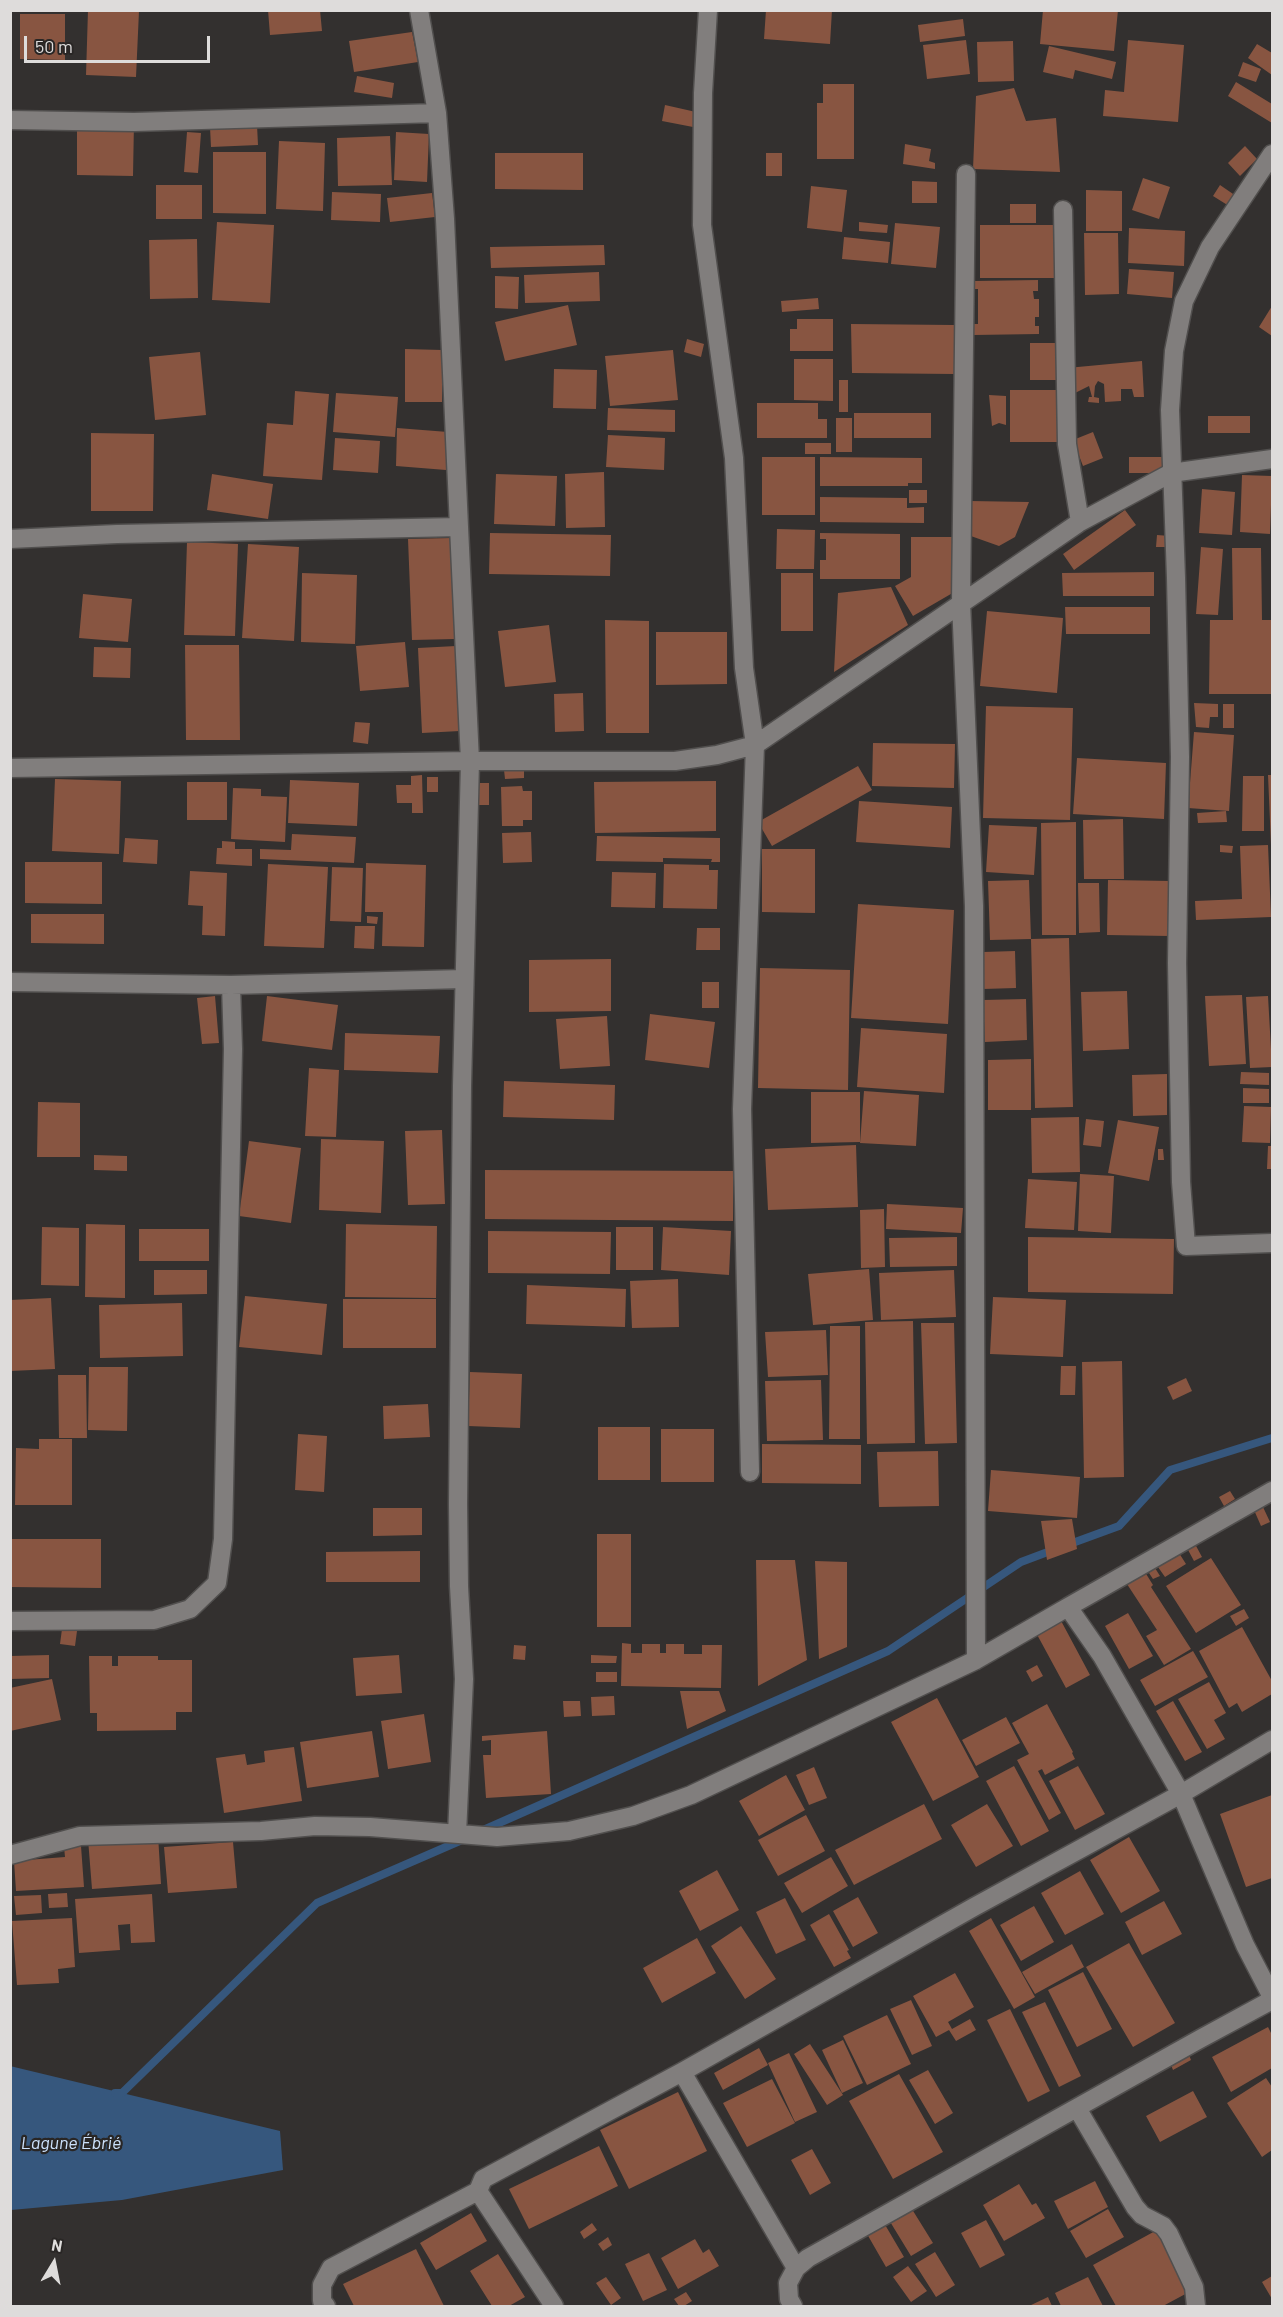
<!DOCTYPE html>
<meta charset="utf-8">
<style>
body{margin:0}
#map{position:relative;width:1283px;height:2317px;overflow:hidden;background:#33302f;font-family:Barlow,sans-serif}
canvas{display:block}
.frame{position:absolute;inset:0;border:12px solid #dedcdb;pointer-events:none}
.north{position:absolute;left:24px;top:2233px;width:60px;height:60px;-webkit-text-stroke:4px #292625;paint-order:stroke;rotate:10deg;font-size:16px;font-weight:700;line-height:24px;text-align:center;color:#dedcdb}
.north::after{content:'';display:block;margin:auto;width:21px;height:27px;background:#dedcdb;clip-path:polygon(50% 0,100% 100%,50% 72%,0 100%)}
.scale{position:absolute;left:24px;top:36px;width:186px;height:27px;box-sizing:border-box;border:3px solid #dedcdb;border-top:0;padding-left:8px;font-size:18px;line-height:21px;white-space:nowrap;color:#dedcdb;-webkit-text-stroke:4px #292625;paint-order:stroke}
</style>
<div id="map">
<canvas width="1283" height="2317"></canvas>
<div class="frame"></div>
<div class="north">N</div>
<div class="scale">50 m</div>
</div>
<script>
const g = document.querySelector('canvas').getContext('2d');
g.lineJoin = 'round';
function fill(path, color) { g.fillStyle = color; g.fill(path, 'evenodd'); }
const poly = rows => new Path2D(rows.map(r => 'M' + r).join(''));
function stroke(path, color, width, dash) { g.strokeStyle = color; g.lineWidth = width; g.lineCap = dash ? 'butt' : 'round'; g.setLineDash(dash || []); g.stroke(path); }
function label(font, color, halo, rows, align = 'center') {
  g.font = font + ' Barlow,sans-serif'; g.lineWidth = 4.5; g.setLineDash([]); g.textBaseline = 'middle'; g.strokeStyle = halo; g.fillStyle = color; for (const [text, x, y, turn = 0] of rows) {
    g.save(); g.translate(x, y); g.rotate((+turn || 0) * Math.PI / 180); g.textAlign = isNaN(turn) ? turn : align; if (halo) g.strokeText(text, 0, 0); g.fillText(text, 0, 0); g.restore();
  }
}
const water = poly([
 [10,2066,280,2131,283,2170,122,2200,11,2210]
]);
const stream = poly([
 [1067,1545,1119,1526,1170,1470,1272,1438],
 [481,1831,888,1651,1021,1562,1053,1550],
 [115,2093,122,2093,317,1903,462,1840]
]);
const building = poly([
 [88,10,139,11,136,77,86,75],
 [268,10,320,10,322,31,270,35],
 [766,10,832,10,830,44,764,39],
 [1043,10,1118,10,1114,51,1040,44],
 [20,14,65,14,65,60,20,59],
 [963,19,965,36,920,42,918,25],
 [412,32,418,62,354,72,349,41],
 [966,40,970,74,927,79,923,45],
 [1128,40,1184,45,1178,122,1103,116,1105,90,1124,92],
 [1013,41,1014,81,978,82,977,42],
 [1257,44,1272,53,1272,75,1248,58],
 [1049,46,1116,62,1112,79,1075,70,1073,79,1043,72],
 [1243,62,1261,69,1256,82,1238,76],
 [357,76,394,83,392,98,354,92],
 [1236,82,1272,104,1272,123,1228,96],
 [823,84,854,84,854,159,817,159,817,103,823,103],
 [1014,88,1026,121,1056,118,1060,172,973,169,976,96],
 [665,105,696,112,693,127,662,121],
 [77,120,134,122,133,176,77,175],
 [257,125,258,145,211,147,210,127],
 [187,132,201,133,198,173,184,172],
 [396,132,429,134,427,182,394,180],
 [390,136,392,185,338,186,337,138],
 [279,141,325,143,323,211,276,209],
 [905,144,931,149,929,161,935,163,935,169,903,164],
 [1245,146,1257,159,1240,176,1228,163],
 [213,152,266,152,266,214,213,213],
 [495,153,583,153,583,190,495,189],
 [766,153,782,153,782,176,766,176],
 [1143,178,1170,187,1159,219,1132,210],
 [912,181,937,182,937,203,912,203],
 [156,185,202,185,202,219,156,219],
 [1220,185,1236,196,1229,206,1213,196],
 [811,186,847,190,842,232,807,228],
 [1086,190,1122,191,1122,231,1086,231],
 [332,192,381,194,380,222,331,220],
 [432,193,435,217,390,222,387,198],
 [1010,204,1036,204,1036,223,1010,223],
 [217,222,274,225,270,303,212,300],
 [859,222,888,225,887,233,859,231],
 [895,223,940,227,936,268,891,264],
 [980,225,1059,225,1059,278,980,278],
 [1129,228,1185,231,1184,266,1128,263],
 [1084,233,1118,233,1119,294,1085,295],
 [844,237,890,242,888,263,842,259],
 [197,239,198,298,150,299,149,240],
 [604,245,605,265,491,268,490,247],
 [1129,269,1174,272,1172,298,1127,294],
 [599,272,600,301,525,303,524,275],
 [495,276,519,277,518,309,495,308],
 [1038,280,1038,291,1033,291,1034,299,1039,299,1039,317,1035,317,1035,326,1039,326,1039,334,974,335,974,324,978,324,978,289,974,289,975,281],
 [818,298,819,309,782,312,781,301],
 [568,305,577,345,505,361,495,322],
 [1272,306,1272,336,1259,327],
 [797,319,833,319,833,351,790,351,790,329,797,329],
 [851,324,954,325,954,374,852,373],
 [687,339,704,344,701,357,684,352],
 [1030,343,1059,343,1059,380,1030,380],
 [405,349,442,350,442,402,405,402],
 [673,350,678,400,610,406,605,356],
 [200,352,206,415,155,420,149,357],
 [794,359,833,359,833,401,794,400],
 [1142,361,1144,397,1134,397,1132,389,1121,389,1121,401,1105,402,1104,384,1098,381,1095,386,1094,397,1099,398,1099,403,1088,402,1089,397,1092,397,1089,386,1071,395,1067,368],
 [554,369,597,370,596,409,553,408],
 [839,380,848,380,848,412,839,412],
 [1010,390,1062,390,1063,442,1010,442],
 [295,391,329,394,322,480,263,476,267,423,293,425],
 [336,393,398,397,395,437,333,432],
 [989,395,1006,396,1006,425,999,423,992,426],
 [757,403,818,403,818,419,827,419,827,438,757,438],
 [608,408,675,410,675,432,607,430],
 [854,413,931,413,931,438,854,438],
 [1208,416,1250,416,1250,433,1208,433],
 [836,418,852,418,852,452,836,452],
 [397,428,448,432,446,470,396,466],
 [1093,432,1103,458,1083,466,1073,440],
 [91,433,154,434,153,511,91,511],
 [608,435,665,438,664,470,606,467],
 [335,438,380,441,378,473,333,470],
 [805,443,831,443,831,454,805,454],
 [762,457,815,457,815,515,762,515],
 [820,457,922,458,922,483,908,483,908,486,820,486],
 [1129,457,1164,457,1165,473,1129,473],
 [604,472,605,527,566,528,565,474],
 [212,474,273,484,268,519,207,510],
 [496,474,557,476,555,526,494,524],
 [1242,475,1272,476,1270,534,1240,532],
 [1202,489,1235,492,1232,535,1199,533],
 [909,490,927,490,927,503,909,503],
 [820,497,907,498,907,508,924,507,924,523,820,522],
 [970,501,1029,502,1015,537,999,546,968,535],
 [1125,510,1136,525,1074,570,1063,554],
 [777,529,815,530,814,569,776,569],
 [490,533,611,535,610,576,489,574],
 [820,533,900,534,900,579,820,579,820,560,826,560,826,539,820,539],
 [1157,535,1170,536,1169,547,1156,547],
 [911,537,957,537,956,591,913,616,895,586,911,577],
 [452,538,455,639,412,640,408,539],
 [187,542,238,544,235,636,184,635],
 [248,544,299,547,294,641,242,638],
 [1201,547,1223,549,1218,615,1196,614],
 [1232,548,1261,548,1262,620,1272,620,1272,694,1209,694,1210,620,1233,620],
 [1154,572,1154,596,1063,596,1062,573],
 [302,573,357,575,355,644,301,642],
 [781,573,813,573,813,631,781,631],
 [891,587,908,625,834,672,838,593],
 [83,594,132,599,128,642,79,638],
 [1065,607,1150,607,1150,634,1066,634],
 [987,611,1063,618,1057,693,980,686],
 [605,620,649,621,649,733,606,733],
 [549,625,556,682,505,687,498,631],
 [656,632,727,632,727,684,656,685],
 [405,642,409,687,360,691,356,646],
 [185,645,239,645,240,740,186,740],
 [456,646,460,731,422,733,418,648],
 [94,647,131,648,130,678,93,677],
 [583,693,584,731,555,732,554,694],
 [1194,703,1218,704,1218,717,1210,717,1209,728,1196,727],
 [1223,704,1234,704,1234,728,1223,728],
 [986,706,1073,708,1070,820,983,818],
 [355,722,370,723,368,744,353,742],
 [1194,732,1234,735,1229,811,1188,808],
 [873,743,955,744,954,788,872,786],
 [1077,758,1166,763,1164,819,1073,814],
 [858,766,872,790,772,846,758,822],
 [524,769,524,778,505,779,504,770],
 [422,775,423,813,412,813,412,803,397,803,396,785,411,785,411,776],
 [1268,775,1272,775,1272,845,1271,845],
 [1243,776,1264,776,1264,831,1242,831],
 [427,777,438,777,438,792,427,792],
 [55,779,121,781,119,854,52,851],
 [290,780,359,783,357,826,288,823],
 [716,781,716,831,595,833,594,782],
 [187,782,227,782,227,820,187,820],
 [471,783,489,783,489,805,472,805],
 [522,786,523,791,532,791,532,820,523,820,523,826,502,826,501,787],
 [233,788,261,789,261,796,287,797,285,842,231,839],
 [859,801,952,807,950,848,856,842],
 [1226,811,1227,822,1198,823,1197,813],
 [1123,819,1124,879,1084,879,1083,820],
 [1076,822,1076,935,1042,935,1041,823],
 [989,825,1037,827,1034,875,986,872],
 [531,832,532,862,503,863,502,833],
 [292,834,356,837,354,863,260,859,260,849,291,850],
 [597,836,720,838,720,862,711,862,712,859,663,858,663,862,596,861],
 [125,838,158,840,157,864,123,862],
 [222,841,235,842,235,849,252,849,252,866,216,864,217,848,222,848],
 [1220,845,1233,846,1232,853,1220,852],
 [1268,845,1271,917,1196,920,1195,901,1242,899,1240,846],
 [762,849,815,849,815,913,762,912],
 [25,862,102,862,102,904,25,903],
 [366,863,426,865,424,947,382,946,383,912,365,912],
 [268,864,328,867,324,948,264,946],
 [664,864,709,865,709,870,718,870,717,909,663,908],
 [332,867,363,868,361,922,330,921],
 [190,871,227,873,225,936,202,935,203,906,188,905],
 [612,872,656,873,655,908,611,907],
 [1029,880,1031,939,990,940,988,881],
 [1108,880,1171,881,1169,936,1107,935],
 [1078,883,1099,883,1100,932,1079,933],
 [858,904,954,910,948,1024,851,1018],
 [31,914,104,914,104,944,31,943],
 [367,916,378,917,377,924,367,923],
 [355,926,375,926,374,949,354,948],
 [697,928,720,928,720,950,696,950],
 [1069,938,1073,1107,1035,1108,1031,939],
 [1015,951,1016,988,983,989,983,952],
 [611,959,611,1011,529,1012,529,960],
 [760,968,850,970,848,1090,758,1088],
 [702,982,719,982,719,1008,702,1008],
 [1127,991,1129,1049,1083,1051,1081,992],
 [1242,995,1246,1064,1209,1066,1205,996],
 [215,996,219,1043,202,1044,197,998],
 [267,996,338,1005,332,1050,262,1041],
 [1268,996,1272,1067,1250,1068,1246,997],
 [1026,999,1027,1040,985,1042,983,1000],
 [650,1014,715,1022,709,1068,645,1060],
 [607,1016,610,1066,560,1069,556,1019],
 [861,1028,947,1034,944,1093,857,1087],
 [345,1033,440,1036,438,1073,344,1070],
 [1031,1059,1031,1110,988,1110,988,1060],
 [309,1068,339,1070,336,1137,305,1136],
 [1241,1072,1269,1073,1269,1085,1240,1084],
 [1167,1074,1167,1115,1133,1116,1132,1075],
 [504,1081,615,1085,614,1120,503,1117],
 [1243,1088,1269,1089,1269,1103,1243,1103],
 [864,1091,919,1095,916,1146,860,1143],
 [811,1092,860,1092,860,1142,811,1143],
 [38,1102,80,1103,80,1157,37,1157],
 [1244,1106,1271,1107,1270,1143,1242,1142],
 [1079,1117,1080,1172,1032,1173,1031,1118],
 [1086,1119,1104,1121,1101,1147,1083,1145],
 [1118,1120,1159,1127,1149,1181,1108,1173],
 [442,1130,445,1204,408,1205,405,1131],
 [321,1139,384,1141,381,1213,319,1210],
 [249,1141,301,1148,291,1223,239,1216],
 [856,1145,858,1207,768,1210,765,1149],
 [1268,1146,1272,1146,1272,1169,1267,1169],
 [1158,1149,1163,1149,1164,1160,1158,1160],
 [94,1155,127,1156,127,1171,94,1170],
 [485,1170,733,1171,733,1221,485,1219],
 [1080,1174,1114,1176,1111,1233,1078,1231],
 [1028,1179,1077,1182,1074,1230,1025,1228],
 [887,1204,963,1208,961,1233,886,1229],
 [884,1209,885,1267,861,1268,860,1210],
 [86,1224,125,1225,125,1298,85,1297],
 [346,1224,437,1226,436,1298,345,1297],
 [42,1227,79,1228,79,1286,41,1285],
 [616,1227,653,1227,653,1270,616,1270],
 [663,1227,731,1231,729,1275,661,1270],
 [139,1229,209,1229,209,1261,139,1261],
 [488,1231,611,1232,610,1274,488,1273],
 [957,1237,957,1266,890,1267,889,1238],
 [1028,1237,1174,1239,1173,1294,1028,1292],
 [869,1269,873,1320,813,1325,808,1274],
 [154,1270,207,1270,207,1294,154,1295],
 [954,1270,956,1317,881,1320,879,1273],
 [678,1279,679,1327,632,1328,630,1281],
 [527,1285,626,1289,625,1327,526,1324],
 [245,1296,327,1304,322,1355,239,1347],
 [993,1297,1066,1300,1063,1357,990,1354],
 [51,1298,55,1369,10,1371,10,1300],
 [343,1299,436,1299,436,1348,343,1348],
 [182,1303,183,1356,100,1358,99,1305],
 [913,1321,915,1443,867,1444,865,1322],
 [921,1323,954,1323,957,1443,925,1444],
 [830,1326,860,1326,860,1439,829,1439],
 [826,1330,828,1375,768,1377,765,1332],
 [1122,1361,1124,1477,1084,1478,1082,1362],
 [1061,1366,1076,1366,1075,1395,1060,1395],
 [89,1367,128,1367,127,1431,88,1430],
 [470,1372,522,1374,520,1428,468,1426],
 [58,1375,86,1375,87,1438,59,1438],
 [1186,1378,1192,1391,1173,1400,1167,1387],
 [821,1380,823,1440,767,1441,765,1381],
 [428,1404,430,1437,384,1439,383,1406],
 [598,1427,650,1427,650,1480,598,1480],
 [661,1429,714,1429,714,1482,661,1482],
 [298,1434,327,1436,324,1492,295,1490],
 [39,1439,72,1439,72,1505,15,1505,16,1448,39,1449],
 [762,1444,861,1445,861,1484,762,1483],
 [938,1451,939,1506,879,1507,877,1452],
 [991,1470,1080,1477,1077,1518,988,1511],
 [1230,1491,1235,1499,1224,1506,1219,1497],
 [1263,1507,1270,1522,1261,1526,1254,1510],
 [373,1508,422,1508,422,1535,373,1536],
 [1072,1519,1077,1549,1047,1560,1041,1521],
 [597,1534,631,1534,631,1627,597,1627],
 [10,1539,101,1539,101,1588,10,1587],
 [1195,1544,1202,1557,1194,1561,1187,1548],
 [420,1551,420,1582,326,1582,326,1552],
 [1179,1553,1186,1564,1165,1577,1158,1567],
 [1211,1558,1241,1605,1196,1633,1166,1586],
 [756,1560,795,1560,807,1660,758,1686],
 [815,1561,847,1562,847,1647,819,1659],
 [1155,1568,1160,1576,1153,1579,1149,1573],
 [1143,1569,1153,1585,1151,1587,1191,1649,1164,1665,1146,1636,1157,1630,1125,1581],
 [1244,1609,1249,1618,1236,1626,1230,1616],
 [1128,1613,1153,1656,1129,1669,1105,1626],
 [1059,1617,1090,1675,1066,1688,1034,1629],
 [1242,1627,1272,1681,1272,1694,1242,1712,1237,1703,1229,1708,1199,1651],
 [62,1629,77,1631,75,1646,60,1644],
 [622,1643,631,1644,631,1653,642,1653,642,1644,660,1644,660,1653,666,1653,666,1644,684,1644,684,1654,702,1654,702,1645,722,1645,721,1688,621,1686],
 [514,1645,526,1646,525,1660,513,1659],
 [1193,1651,1208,1677,1155,1706,1140,1680],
 [49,1655,49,1678,10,1679,10,1656],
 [399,1655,402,1693,356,1696,353,1658],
 [591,1655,617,1656,616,1663,591,1663],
 [89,1656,112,1656,112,1666,118,1666,118,1656,158,1656,158,1660,192,1660,192,1712,176,1712,176,1730,97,1731,97,1713,90,1713],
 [1037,1665,1043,1676,1032,1682,1026,1671],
 [596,1672,617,1672,617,1682,596,1682],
 [52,1679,61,1720,10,1731,10,1688],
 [1209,1682,1226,1713,1214,1720,1225,1739,1207,1749,1178,1699],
 [680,1691,719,1691,726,1711,687,1729],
 [614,1696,615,1715,592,1716,591,1697],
 [937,1698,979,1777,933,1801,891,1722],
 [563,1701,580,1701,581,1716,564,1717],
 [1173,1701,1202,1752,1185,1761,1156,1711],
 [1047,1704,1073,1752,1072,1753,1075,1759,1045,1775,1042,1769,1038,1771,1061,1813,1049,1820,1017,1760,1029,1754,1012,1723],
 [424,1714,431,1762,388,1769,381,1721],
 [1006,1717,1020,1743,976,1766,962,1740],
 [372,1731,379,1777,307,1788,300,1742],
 [547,1731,551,1794,486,1798,483,1755,491,1755,491,1740,482,1741,482,1736],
 [294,1747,302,1801,224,1813,216,1758,245,1754,247,1765,265,1762,264,1751],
 [1014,1766,1049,1831,1021,1846,986,1781],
 [1078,1766,1105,1814,1075,1830,1049,1781],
 [814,1767,827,1798,809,1805,796,1775],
 [786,1775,805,1810,759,1836,739,1801],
 [1272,1795,1272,1878,1246,1887,1220,1814],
 [924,1804,942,1839,854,1885,835,1850],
 [987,1804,1013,1846,976,1867,951,1825],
 [806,1815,825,1851,778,1876,758,1840],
 [158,1835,161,1884,92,1889,88,1839],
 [1129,1837,1160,1891,1121,1913,1090,1860],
 [233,1842,237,1888,168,1893,164,1847],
 [81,1846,84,1887,16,1891,14,1861,65,1857,64,1847],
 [831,1857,848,1886,802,1913,784,1883],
 [717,1870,739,1910,700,1931,679,1891],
 [1080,1871,1104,1914,1065,1935,1041,1893],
 [67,1893,68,1907,49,1908,48,1894],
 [152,1894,155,1942,131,1943,130,1924,118,1925,120,1950,79,1953,75,1899],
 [41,1895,42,1913,16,1915,14,1896],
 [858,1897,878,1933,853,1947,833,1911],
 [785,1898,806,1940,776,1954,756,1912],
 [1164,1901,1182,1934,1142,1955,1125,1922],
 [1034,1906,1054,1942,1021,1961,1000,1925],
 [829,1914,849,1950,847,1951,851,1958,834,1967,810,1925],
 [72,1918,75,1967,58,1969,59,1983,17,1985,12,1921],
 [991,1918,1035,1997,1014,2009,969,1931],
 [741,1926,776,1979,745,1999,711,1946],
 [697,1938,716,1973,662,2003,643,1968],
 [1129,1943,1175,2023,1133,2047,1086,1967],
 [1072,1944,1084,1967,1035,1994,1022,1972],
 [1083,1972,1112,2029,1077,2047,1048,1990],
 [955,1973,974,2007,948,2022,952,2029,970,2019,976,2030,956,2041,949,2030,936,2037,913,1996],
 [911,2000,932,2046,912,2055,890,2009],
 [1045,2002,1081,2076,1059,2087,1022,2012],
 [1010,2009,1050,2091,1028,2102,987,2020],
 [887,2015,911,2064,867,2085,843,2036],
 [1268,2027,1272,2035,1272,2068,1231,2092,1212,2057],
 [843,2040,863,2083,842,2093,822,2050],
 [810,2044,843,2095,827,2105,794,2054],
 [759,2048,768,2065,723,2090,714,2073],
 [789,2053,817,2112,795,2122,768,2063],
 [1189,2055,1191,2060,1173,2070,1171,2065],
 [928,2070,953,2113,935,2124,909,2080],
 [899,2074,943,2152,893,2179,849,2101],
 [1266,2078,1272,2087,1272,2150,1262,2157,1227,2103],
 [772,2079,795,2123,747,2147,723,2103],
 [1193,2091,1207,2117,1160,2142,1146,2116],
 [678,2092,707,2151,629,2189,600,2130],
 [599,2146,618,2186,529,2229,509,2189],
 [812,2149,831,2183,810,2195,791,2160],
 [1095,2181,1108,2207,1068,2229,1054,2201],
 [1019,2184,1032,2205,1036,2203,1045,2218,1004,2241,983,2205],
 [910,2206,933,2243,911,2256,889,2220],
 [1108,2209,1124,2237,1086,2258,1070,2231],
 [471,2213,487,2241,436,2270,420,2243],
 [986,2220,1005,2255,980,2268,961,2233],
 [592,2223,597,2230,584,2239,580,2232],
 [884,2223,904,2257,886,2267,867,2234],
 [1157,2230,1191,2291,1163,2306,1116,2306,1093,2265],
 [608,2237,612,2245,603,2251,598,2244],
 [695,2239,703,2253,709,2249,719,2266,678,2289,661,2258],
 [416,2249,444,2306,354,2306,343,2284],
 [935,2252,955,2285,936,2297,915,2264],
 [649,2253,667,2290,643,2301,625,2264],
 [498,2254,525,2297,509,2306,492,2306,470,2271],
 [908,2266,927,2291,911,2302,893,2277],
 [1272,2276,1272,2299,1262,2282],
 [606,2277,621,2298,611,2305,596,2283],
 [1088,2277,1103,2306,1061,2306,1055,2293],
 [686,2292,692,2301,684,2306,679,2306,674,2299],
 [1048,2297,1052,2306,1029,2306]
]);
const street = poly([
 [419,10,437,113],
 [708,10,703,93,702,225,734,458,744,668,755,745,742,1109,750,1472],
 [10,120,134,122,437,113,445,219,459,527],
 [1272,154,1210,247,1184,301,1174,351,1170,410,1176,578,1180,757,1177,963,1181,1182,1186,1246,1272,1243],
 [966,174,961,602,974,906,976,1660],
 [1063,210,1067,444,1080,522],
 [10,539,117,534,459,527,470,761,462,1086,458,1504,459,1586,464,1679,457,1834],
 [10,768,470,761,675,761,717,755,755,745,1080,522,1171,473,1272,459],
 [10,982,231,985,464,979],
 [1068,1607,1272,1491],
 [10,1621,154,1620,190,1609,217,1583,223,1539,233,1049,231,985],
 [10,1855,80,1836,261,1831,315,1826,370,1827,497,1837,569,1831,633,1816,691,1795,976,1660,1068,1607,1102,1656,1181,1794,1245,1945,1272,1997],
 [682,2072,796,2268],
 [1077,2108,1135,2207,1142,2215,1163,2226,1169,2234,1194,2287,1196,2306],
 [478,2191,554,2306],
 [326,2306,322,2301,322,2285,331,2268,478,2191,483,2179,682,2072,974,1907,1181,1794,1272,1740],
 [793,2306,789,2299,788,2283,796,2268,808,2258,1200,2039,1272,2000]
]);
const waterNames = [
 ["Lagune Ébrié",71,2143]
];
fill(water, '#36577d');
stroke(stream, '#36577d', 8);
fill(building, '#885541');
stroke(street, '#514f4e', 21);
stroke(street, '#817e7d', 18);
label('italic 18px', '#cce1fb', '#292625', waterNames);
</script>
